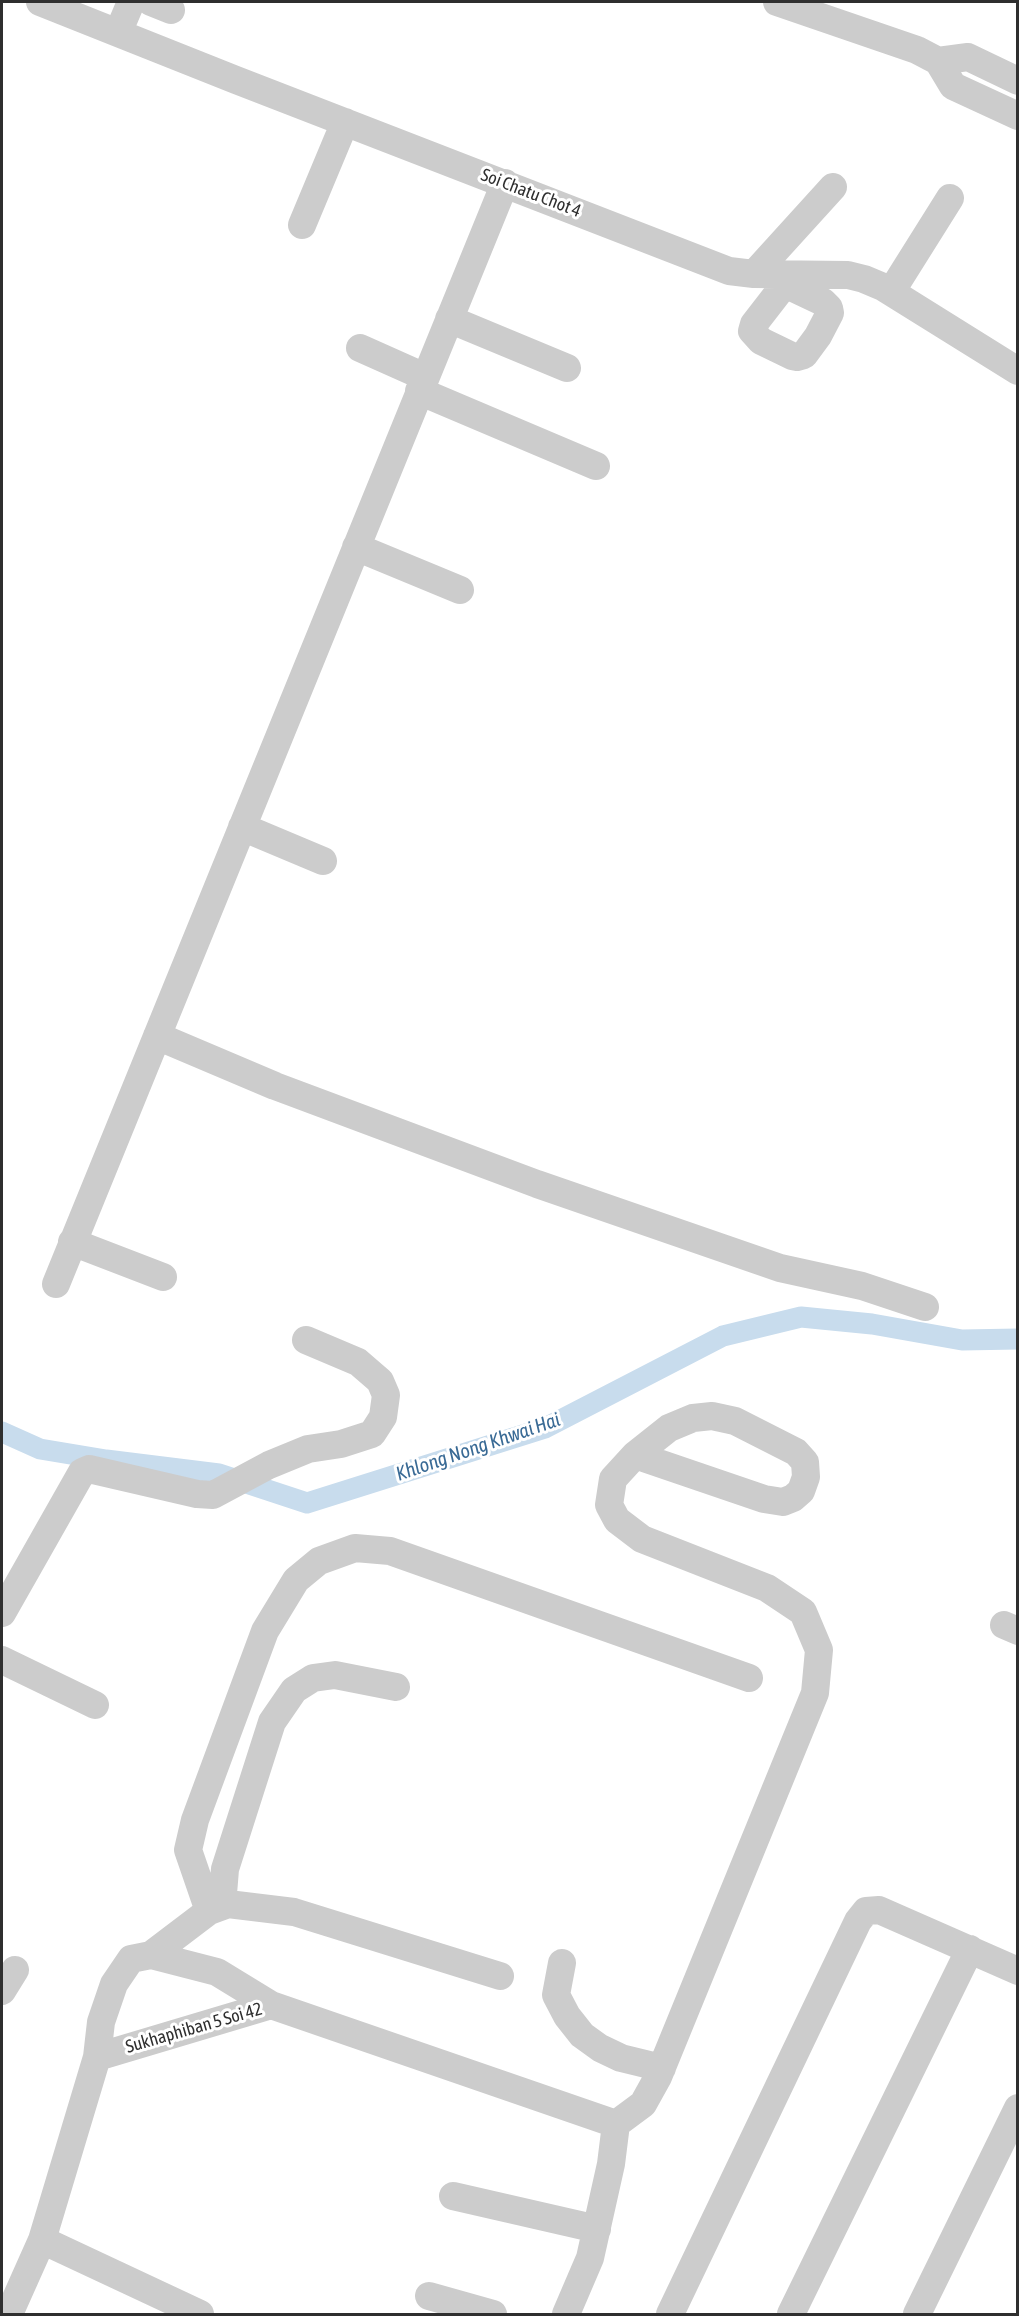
<!DOCTYPE html>
<style>
body{margin:0}
#map{position:relative;width:1019px;height:2316px;overflow:hidden;background:#fff;font-family:"Asap Condensed",sans-serif}
canvas{display:block}
.frame{position:absolute;inset:0;border:3px solid #2f2f2f;pointer-events:none}
</style>
<div id="map">
<canvas width="1019" height="2316"></canvas>
<div class="frame"></div>
</div>
<script>
const g = document.querySelector('canvas').getContext('2d');
g.lineJoin = 'round';
const poly = rows => new Path2D(rows.map(r => 'M' + r).join(''));
function stroke(path, color, width, dash) { g.strokeStyle = color; g.lineWidth = width; g.lineCap = dash ? 'butt' : 'round'; g.setLineDash(dash || []); g.stroke(path); }
function label(font, color, halo, rows, align = 'center') {
  g.font = font + ' "Asap Condensed",sans-serif'; g.lineWidth = 6; g.setLineDash([]); g.textBaseline = 'middle'; g.strokeStyle = halo; g.fillStyle = color; for (const [text, x, y, turn = 0] of rows) {
    g.save(); g.translate(x, y); g.rotate((+turn || 0) * Math.PI / 180); g.textAlign = isNaN(turn) ? turn : align; if (halo) g.strokeText(text, 0, 0); g.fillText(text, 0, 0); g.restore();
  }
}
const canal = poly([
 [2,1432,40,1449,106,1460,219,1474,307,1503,545,1428,723,1336,801,1317,872,1324,962,1340,1018,1339]
]);
const minor = poly([
 [40,2,236,80,729,271,754,274,848,275,864,279,883,287,1018,371],
 [151,2,171,10],
 [777,2,917,50,938,61],
 [118,33,131,2],
 [938,61,953,86,1018,116],
 [938,61,968,57,1018,81],
 [302,225,345,122],
 [754,274,833,187],
 [785,284,823,302,829,308,830,313,818,336,804,355,797,357,792,356,761,341,752,331,754,324,785,284,789,275],
 [891,292,950,198],
 [449,319,567,368],
 [360,348,425,377],
 [419,391,596,466],
 [356,547,460,590],
 [242,827,323,861],
 [157,1036,275,1086,537,1184,780,1268,862,1286,925,1307],
 [72,1242,163,1277],
 [56,1284,505,183],
 [2,1613,82,1472,89,1469,197,1494,213,1495,269,1465,308,1449,341,1444,372,1434,383,1417,386,1395,380,1381,358,1362,306,1340],
 [1004,1625,1018,1631],
 [2,1660,95,1705],
 [222,1906,225,1869,272,1722,294,1690,313,1678,335,1675,396,1687],
 [209,1911,188,1850,195,1820,265,1631,296,1580,319,1561,355,1548,390,1551,749,1678],
 [151,1955,209,1911,228,1904,294,1912,500,1976],
 [562,1963,556,1995,567,2016,582,2035,600,2048,621,2058,662,2068],
 [2,1991,15,1970],
 [97,2057,101,2022,114,1984,131,1959,151,1955,217,1972,271,2005],
 [453,2196,597,2229],
 [42,2240,200,2314],
 [429,2296,493,2314],
 [9,2314,42,2240,97,2057,271,2005,616,2124],
 [566,2314,590,2258,611,2164,616,2124,643,2104,658,2077,815,1693,819,1650,803,1612,767,1588,642,1539,617,1520,609,1505,613,1479,635,1455,669,1428,693,1418,712,1416,735,1421,796,1452,805,1462,806,1477,801,1491,793,1498,783,1502,764,1499,635,1455],
 [670,2314,858,1921,866,1911,879,1910,1018,1971],
 [791,2314,970,1949],
 [917,2314,1018,2108]
]);
const streetNames = [
 ["Soi Chatu Chot 4",531,193,21],
 ["Sukhaphiban 5 Soi 42",194,2028,-16]
];
const waterNames = [
 ["Khlong Nong Khwai Hai",478,1447,-19]
];
stroke(canal, '#c8dced', 21);
stroke(minor, '#ccc', 28);
label('18px', '#2f2f2f', '#fff', streetNames);
label('italic 20px', '#396a95', '#fff', waterNames);
</script>
